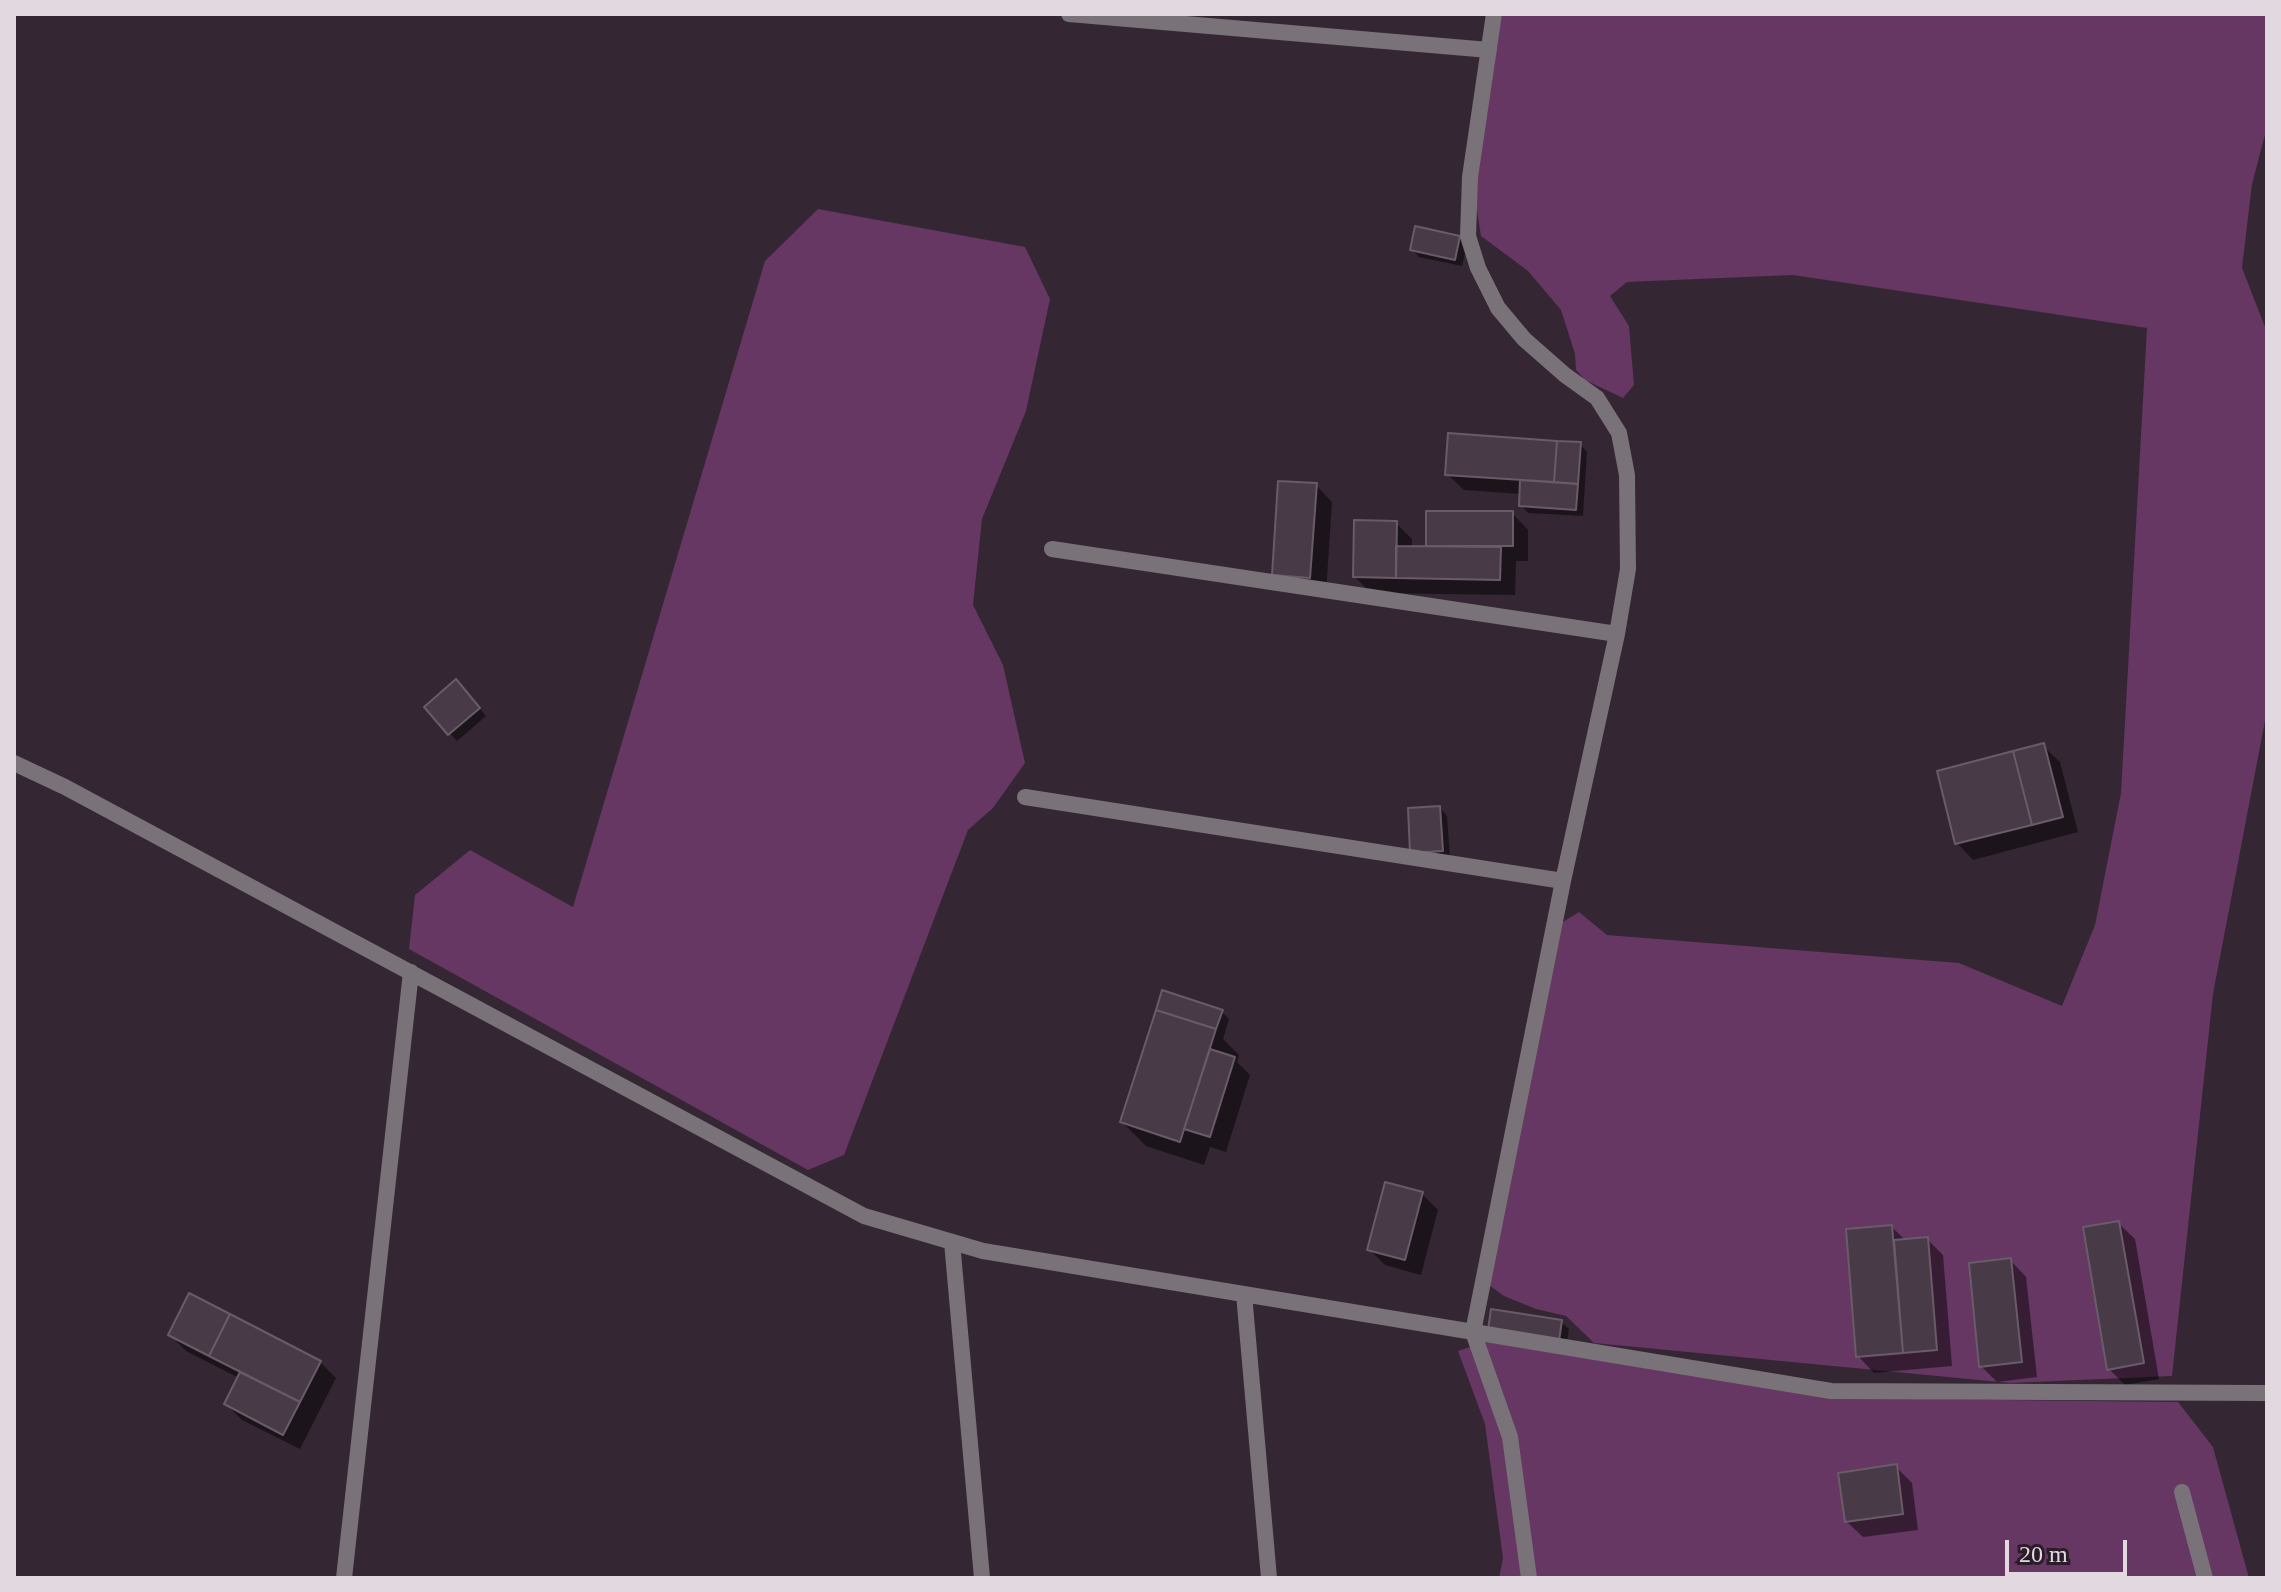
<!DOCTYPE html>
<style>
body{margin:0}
#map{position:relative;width:2281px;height:1592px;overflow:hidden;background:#342633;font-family:Georgia,serif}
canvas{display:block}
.frame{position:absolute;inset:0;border:16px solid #e1d8e0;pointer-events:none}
.scale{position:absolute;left:2005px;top:1540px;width:122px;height:36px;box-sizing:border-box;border:4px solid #e1d8e0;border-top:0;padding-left:10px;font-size:24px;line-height:28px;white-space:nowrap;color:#e1d8e0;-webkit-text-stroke:6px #2a1d29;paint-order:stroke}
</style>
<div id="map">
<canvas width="2281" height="1592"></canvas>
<div class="frame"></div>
<div class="scale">20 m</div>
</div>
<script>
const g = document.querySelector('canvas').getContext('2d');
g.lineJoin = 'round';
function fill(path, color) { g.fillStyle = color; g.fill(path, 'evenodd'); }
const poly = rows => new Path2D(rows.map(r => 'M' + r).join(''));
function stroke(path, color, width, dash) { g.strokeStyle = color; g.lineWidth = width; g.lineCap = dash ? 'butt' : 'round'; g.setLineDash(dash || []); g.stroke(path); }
const green = poly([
 [1502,14,2267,14,2267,127,2252,184,2242,268,2267,332,2267,710,2213,994,2172,1376,2010,1383,1594,1343,1566,1316,1536,1309,1504,1296,1486,1283,1558,925,1579,912,1607,935,1959,963,2062,1006,2095,925,2121,793,2147,328,1793,275,1627,282,1610,296,1629,326,1634,385,1623,398,1585,380,1576,370,1575,354,1561,310,1528,271,1481,236,1473,186],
 [818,209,1025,247,1050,299,1026,411,982,519,973,605,1003,665,1025,763,993,808,968,830,844,1155,808,1170,409,949,415,895,470,850,573,907,765,261],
 [1486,1342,1831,1398,2178,1402,2213,1447,2249,1578,1499,1578,1503,1558,1485,1424,1458,1351]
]);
const shadow = poly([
 [1459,238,1467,245,1462,266,1419,257,1412,249],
 [1580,444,1587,452,1583,516,1528,513,1521,505,1521,494,1464,490,1447,474],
 [1316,485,1332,502,1326,593,1274,575],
 [1428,513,1512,513,1528,530,1528,561,1516,561,1515,595,1371,593,1355,577,1396,523,1412,539,1412,548,1428,548],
 [464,689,486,716,457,741,427,707],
 [2043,746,2060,762,2078,832,1973,860,1957,843],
 [1440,808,1447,816,1450,858,1420,860],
 [1222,1012,1229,1019,1223,1039,1239,1055,1237,1062,1250,1075,1226,1152,1210,1147,1204,1165,1146,1146,1122,1122],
 [1422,1194,1438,1210,1421,1275,1385,1265,1369,1249],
 [2118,1223,2135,1239,2159,1379,2125,1385,2109,1369],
 [1892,1227,1906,1241,1927,1239,1943,1255,1952,1366,1874,1373,1858,1356],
 [2010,1260,2026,1277,2037,1377,1997,1382,1981,1366],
 [1561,1322,1569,1329,1566,1347,1498,1336],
 [170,1335,320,1362,336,1378,300,1449,242,1420,226,1404,239,1378,186,1351],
 [1896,1467,1912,1483,1918,1530,1863,1537,1846,1521]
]);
const building = poly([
 [1415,226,1460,236,1455,260,1410,250,1415,226],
 [1448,433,1557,441,1554,482,1445,475,1448,433],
 [1557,441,1581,442,1578,484,1554,482,1557,441],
 [1520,480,1578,484,1576,510,1519,506,1520,480],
 [1278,481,1317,483,1310,578,1272,575,1278,481],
 [1426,511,1513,511,1513,546,1426,546,1426,511],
 [1354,520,1397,521,1396,578,1353,577,1354,520],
 [1396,546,1501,547,1500,580,1396,578,1396,546],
 [456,679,480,708,448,735,424,707,456,679],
 [2044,743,2063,817,2032,825,2013,751,2044,743],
 [2013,751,2032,825,1955,844,1937,771,2013,751],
 [1440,806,1443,851,1410,853,1408,808,1440,806],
 [1162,990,1223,1010,1216,1029,1156,1010,1162,990],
 [1156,1010,1216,1029,1180,1142,1120,1122,1156,1010],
 [1210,1049,1235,1057,1210,1137,1184,1129,1210,1049],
 [1385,1182,1423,1192,1405,1260,1367,1250,1385,1182],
 [2119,1221,2144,1363,2107,1370,2083,1227,2119,1221],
 [1892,1225,1903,1353,1856,1357,1846,1229,1892,1225],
 [1928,1237,1937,1350,1903,1353,1894,1240,1928,1237],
 [2011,1258,2022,1362,1979,1367,1969,1263,2011,1258],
 [189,1293,230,1314,209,1356,168,1335,189,1293],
 [1491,1309,1562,1320,1559,1341,1488,1330,1491,1309],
 [230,1314,321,1361,300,1402,209,1356,230,1314],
 [240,1372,300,1402,283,1435,224,1404,240,1372],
 [1897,1464,1903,1514,1845,1522,1838,1473,1897,1464]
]);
const minor = poly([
 [1069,14,1489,50],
 [1494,14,1470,177,1468,236,1478,268,1498,308,1524,339,1565,375,1597,398,1619,433,1627,475,1628,569,1617,634,1563,881,1473,1332,1510,1437,1529,1578],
 [1052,549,1617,634],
 [14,763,65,787,864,1216,983,1251,1831,1391,2267,1393],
 [1025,797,1563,881],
 [952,1242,982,1578],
 [1244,1294,1269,1578],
 [2182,1492,2205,1578],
 [344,1578,411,972]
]);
fill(green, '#653762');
fill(shadow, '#0007');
fill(building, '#493a47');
stroke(building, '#6a5b69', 2);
stroke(minor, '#797278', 16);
</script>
